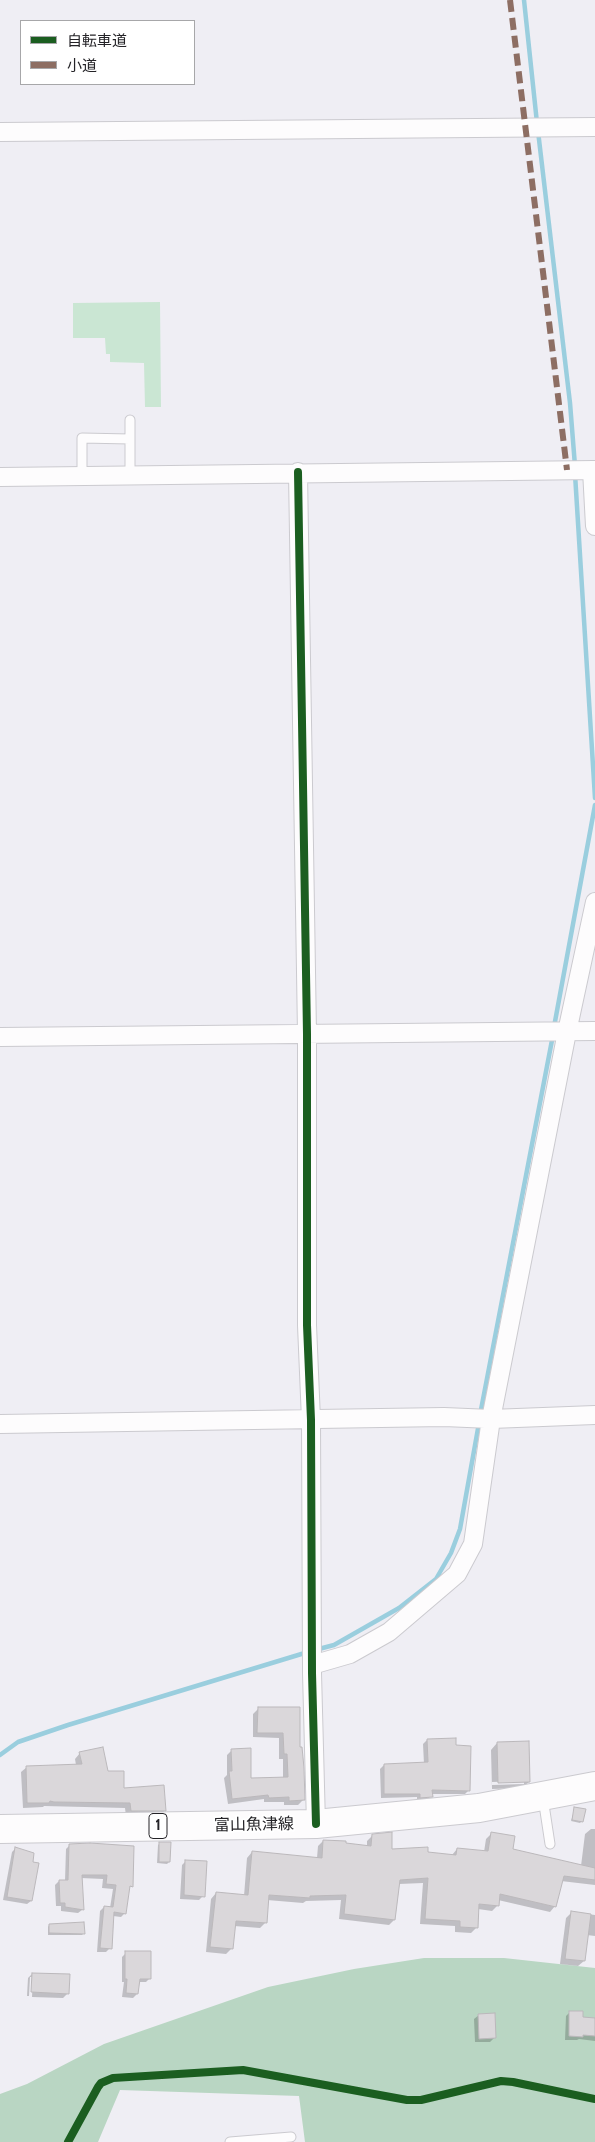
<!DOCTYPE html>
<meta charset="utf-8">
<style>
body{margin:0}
#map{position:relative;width:595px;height:2142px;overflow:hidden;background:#efeef4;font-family:Cabin,"Noto Sans JP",sans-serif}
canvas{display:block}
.legend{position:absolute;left:20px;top:20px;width:175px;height:65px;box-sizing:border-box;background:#fff;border:1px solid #a7a7a9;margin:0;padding:6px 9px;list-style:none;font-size:15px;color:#242327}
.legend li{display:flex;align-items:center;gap:10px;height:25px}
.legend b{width:25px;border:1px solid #a7a7a9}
</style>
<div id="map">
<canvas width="595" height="2142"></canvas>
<ul class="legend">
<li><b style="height:6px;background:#1b5e20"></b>自転車道</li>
<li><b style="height:6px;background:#8d6e63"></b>小道</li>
</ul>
</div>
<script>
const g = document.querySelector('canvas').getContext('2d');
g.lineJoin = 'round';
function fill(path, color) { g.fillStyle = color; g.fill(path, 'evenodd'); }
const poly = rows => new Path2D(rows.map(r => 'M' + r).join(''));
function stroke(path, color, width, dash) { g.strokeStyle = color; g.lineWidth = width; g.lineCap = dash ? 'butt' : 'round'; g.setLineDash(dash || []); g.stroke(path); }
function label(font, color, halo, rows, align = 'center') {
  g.font = font + ' Cabin,"Noto Sans JP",sans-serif'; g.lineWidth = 4; g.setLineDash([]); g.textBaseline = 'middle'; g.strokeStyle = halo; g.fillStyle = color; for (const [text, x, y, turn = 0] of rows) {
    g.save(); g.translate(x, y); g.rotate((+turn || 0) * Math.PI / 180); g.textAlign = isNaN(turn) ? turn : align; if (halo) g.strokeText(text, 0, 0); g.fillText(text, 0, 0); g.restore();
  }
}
const green = poly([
 [160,302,161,407,145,407,144,363,110,362,110,354,106,354,105,338,73,338,73,303]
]);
const forest = poly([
 [424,1958,504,1958,595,1968,595,2142,305,2142,299,2096,120,2090,98,2142,0,2142,0,2094,27,2084,104,2044,268,1987,354,1969]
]);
const shadow = poly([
 [258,1709,299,1709,298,1749,303,1800,298,1805,284,1805,284,1802,264,1802,264,1799,228,1804,224,1778,227,1775,227,1755,232,1750,250,1779,283,1779,283,1759,279,1759,279,1738,253,1737,253,1714],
 [427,1740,469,1790,465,1794,431,1794,428,1800,417,1801,417,1797,381,1798,380,1769,384,1765,424,1764,423,1744],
 [497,1743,529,1782,522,1788,492,1789,491,1750],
 [524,1781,524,1784,492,1785,492,1782],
 [80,1753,122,1789,165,1810,160,1816,126,1816,125,1808,44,1806,43,1807,23,1808,21,1772,27,1767,76,1765,75,1759],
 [575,1808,582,1821,580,1823,571,1821],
 [591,1829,595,1829,595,1885,561,1881,555,1906,550,1912,498,1900,497,1906,492,1911,478,1909,477,1927,471,1933,455,1932,455,1926,420,1924,423,1883,399,1884,394,1920,389,1925,339,1919,341,1900,306,1901,303,1903,267,1900,266,1922,260,1928,234,1926,232,1948,226,1954,206,1952,211,1899,216,1893,244,1896,247,1858,252,1852,317,1858,318,1846,323,1841,367,1847,367,1841,373,1835,391,1850,452,1855,457,1849,484,1852,486,1839,492,1833,512,1850,581,1866,585,1834],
 [160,1843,169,1862,167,1864,157,1863,158,1845],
 [70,1845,131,1886,128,1889,125,1913,121,1917,113,1916,110,1948,106,1952,97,1952,100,1911,104,1907,110,1908,113,1889,102,1888,103,1879,81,1878,82,1910,78,1913,61,1911,61,1906,56,1906,55,1885,59,1881,65,1881,66,1849],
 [16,1848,31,1901,27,1904,3,1900,12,1852],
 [186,1861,203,1896,199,1900,180,1899,182,1865],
 [572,1912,595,1915,595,1936,587,1935,584,1961,578,1966,560,1964,566,1918],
 [49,1925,84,1933,82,1935,48,1935,48,1927],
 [126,1953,150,1978,146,1982,138,1982,137,1994,133,1998,122,1997,124,1982,122,1982,122,1957],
 [32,1974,68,1993,63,1998,32,1997,33,1977,30,1977,29,1996,27,1996,28,1978],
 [570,2012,582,2018,595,2020,595,2041,579,2039,577,2040,565,2040,566,2016],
 [479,2015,495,2037,490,2042,475,2042,474,2019]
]);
const stream = poly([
 [524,0,537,123],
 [538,131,570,403,575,466],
 [575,474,595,798],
 [554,1027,595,805],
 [480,1415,553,1035],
 [315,1650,334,1645,399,1608,436,1579,451,1553,460,1529,479,1423],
 [0,1755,18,1742,68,1725,308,1652]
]);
const building = poly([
 [258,1707,300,1707,300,1747,302,1747,304,1768,305,1800,289,1801,289,1797,269,1798,268,1795,232,1799,229,1771,232,1771,231,1749,251,1748,251,1778,288,1777,287,1754,284,1754,283,1733,257,1733,258,1707],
 [456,1738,456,1745,471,1746,470,1791,432,1790,433,1797,420,1798,420,1794,384,1794,384,1764,428,1762,427,1739,456,1738],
 [529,1741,530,1782,498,1783,497,1742,529,1741],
 [103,1747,108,1771,124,1771,124,1788,164,1785,166,1811,131,1811,130,1803,54,1802,50,1801,49,1803,27,1803,26,1766,82,1764,79,1752,103,1747],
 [574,1807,586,1809,583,1822,572,1820,574,1807],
 [392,1832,392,1849,428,1847,428,1852,456,1855,457,1848,488,1851,491,1832,515,1836,513,1849,595,1868,595,1880,564,1876,556,1907,500,1894,499,1906,479,1904,478,1928,460,1927,460,1921,425,1919,428,1878,400,1880,395,1920,344,1914,346,1895,310,1896,310,1898,269,1895,267,1923,236,1921,233,1949,210,1947,216,1892,248,1895,252,1851,322,1858,323,1840,346,1841,346,1843,371,1846,372,1834,392,1832],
 [159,1842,171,1842,170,1862,159,1862,159,1842],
 [90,1843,134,1846,133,1887,130,1886,126,1914,114,1912,112,1949,100,1948,104,1906,113,1907,116,1885,106,1884,107,1875,82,1875,84,1910,65,1907,65,1903,60,1903,59,1880,68,1880,69,1844,90,1843],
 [15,1847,34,1853,33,1862,39,1863,32,1901,7,1897,15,1847],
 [185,1860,207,1861,205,1897,184,1895,185,1860],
 [571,1911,591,1914,585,1961,565,1959,571,1911],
 [84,1922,85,1934,49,1933,49,1924,84,1922],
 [125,1951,151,1951,151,1979,140,1979,138,1994,126,1993,127,1979,125,1979,125,1951],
 [32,1973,70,1974,69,1994,31,1992,32,1973],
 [569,2011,583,2011,583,2017,595,2018,595,2036,583,2035,583,2037,569,2036,569,2011],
 [495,2013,496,2038,479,2039,478,2014,495,2013]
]);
const lane = poly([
 [130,475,130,420],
 [82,476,82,438,130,439],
 [543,1798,550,1844],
 [230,2142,291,2137]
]);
const street = poly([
 [0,132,595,127],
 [592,470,595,526],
 [298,472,307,1034,307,1325,311,1420,312,1673,316,1824],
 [0,477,595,470],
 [0,1037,595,1031],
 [0,1424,444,1417,491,1419,595,1415],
 [312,1665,350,1654,389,1632,457,1574,473,1544,491,1419,567,1032,595,902]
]);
const primary = poly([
 [0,1829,316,1824,479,1808,595,1786]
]);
const quiet = poly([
 [510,0,567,470]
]);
const cycleway = poly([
 [298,472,307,1034,307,1325,311,1420,312,1673,316,1824],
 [68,2142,98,2087,101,2083,113,2078,243,2070,407,2100,421,2100,501,2081,513,2082,595,2099]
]);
const shields = [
 [158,1826,18]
];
const shieldNames = [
 ["1",158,1826]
];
const streetNames = [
 ["富山魚津線",254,1825,-1]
];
fill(green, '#cae6d3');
fill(forest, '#b9d6c3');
fill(shadow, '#0003');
stroke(stream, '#9acede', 4.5);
fill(building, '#dad7da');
stroke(building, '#bbb8bb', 1);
stroke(lane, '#cbcacf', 11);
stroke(street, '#cbcacf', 20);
stroke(primary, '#cbcacf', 30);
stroke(lane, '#fdfcfd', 9);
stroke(street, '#fdfcfd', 18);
stroke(primary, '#fdfcfd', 28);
stroke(quiet, '#8d6e63', 6, [12, 6]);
stroke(cycleway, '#1b5e20', 8);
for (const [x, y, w] of shields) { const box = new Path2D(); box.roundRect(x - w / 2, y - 12.5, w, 25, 4); g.fillStyle = '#fff'; g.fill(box); stroke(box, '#242327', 1); }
label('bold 15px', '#242327', null, shieldNames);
label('16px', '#242327', '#fff', streetNames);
</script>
